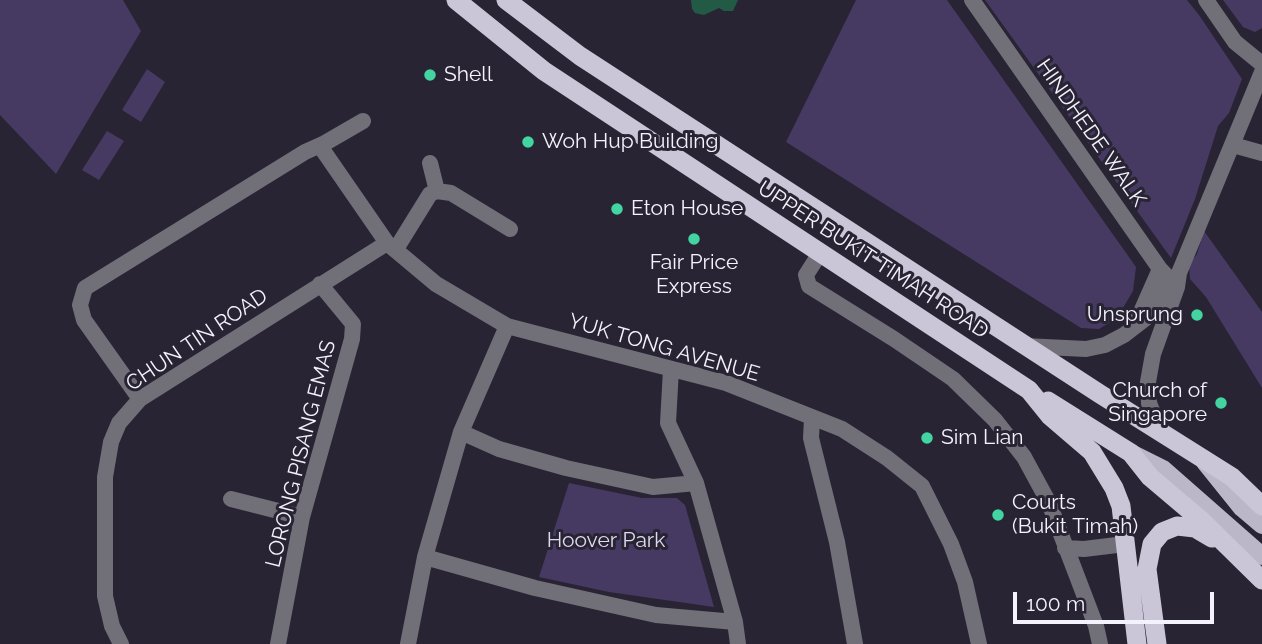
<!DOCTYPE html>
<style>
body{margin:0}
#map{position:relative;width:1262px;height:644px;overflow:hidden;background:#282433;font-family:Raleway,sans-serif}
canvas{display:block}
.scale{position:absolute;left:1013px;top:592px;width:201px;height:32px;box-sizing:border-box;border:4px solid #f4f2fc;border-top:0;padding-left:9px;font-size:21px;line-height:24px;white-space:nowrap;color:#f4f2fc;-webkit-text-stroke:5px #282433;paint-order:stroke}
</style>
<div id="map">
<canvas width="1262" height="644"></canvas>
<div class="scale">100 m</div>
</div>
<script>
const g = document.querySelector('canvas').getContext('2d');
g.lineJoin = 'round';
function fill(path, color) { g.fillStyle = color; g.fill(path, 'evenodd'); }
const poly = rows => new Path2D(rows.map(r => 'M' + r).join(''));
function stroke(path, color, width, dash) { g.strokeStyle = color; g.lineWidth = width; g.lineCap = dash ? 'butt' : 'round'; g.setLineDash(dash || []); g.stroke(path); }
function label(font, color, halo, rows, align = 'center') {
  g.font = font + ' Raleway,sans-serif'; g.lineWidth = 6; g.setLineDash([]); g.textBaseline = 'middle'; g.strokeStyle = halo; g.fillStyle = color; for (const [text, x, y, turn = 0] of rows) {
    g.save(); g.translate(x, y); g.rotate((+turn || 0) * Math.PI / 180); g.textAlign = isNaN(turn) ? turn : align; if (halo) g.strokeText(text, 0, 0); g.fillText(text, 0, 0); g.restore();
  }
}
const green = poly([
 [0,0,123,0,141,31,56,174,0,115],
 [856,0,947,0,1136,267,1133,291,1117,318,1099,329,1081,328,786,142],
 [985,0,1187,0,1199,15,1242,79,1229,113,1218,126,1195,199,1171,258],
 [1223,0,1262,0,1262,28,1255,32,1243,27],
 [147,69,165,82,141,122,122,110],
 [107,131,124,141,99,180,82,170],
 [1204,231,1262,312,1262,388,1206,297,1190,279,1189,265,1197,254],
 [569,483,642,498,677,498,685,505,714,607,609,592,539,577]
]);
const water = poly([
 [691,0,738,0,733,11,724,11,719,8,704,15,695,13,692,9]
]);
const minor = poly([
 [972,0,1160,269,1177,287],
 [1206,0,1235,42,1262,64],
 [1233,145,1262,153],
 [320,146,387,243,436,284,507,326,726,383,842,429,887,458,922,486,951,544,965,582,979,644],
 [430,163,437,191],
 [396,249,430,194,437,191,451,193,510,229],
 [820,253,806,275,809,286,894,339,953,379,995,420,1024,457,1049,503,1096,626,1100,644],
 [1137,321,1160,269],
 [1025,346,1086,349,1105,345,1124,335,1150,315,1171,279],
 [671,369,668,423,696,483,735,622,738,644],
 [140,399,84,320,80,305,85,288,305,152,325,143,363,121],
 [812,418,811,438,837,542,855,644],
 [1160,431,1149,403,1148,382,1153,354,1177,287,1179,273,1262,72],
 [461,432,499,449,566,468,653,487,696,483],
 [231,499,302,517],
 [1065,548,1084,549,1125,544],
 [425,557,535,588,656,615,735,622],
 [121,644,112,626,105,596,105,477,111,442,119,423,140,399,387,243],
 [278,644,302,517,352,339,353,324,320,284],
 [408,644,425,557,461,432,507,326]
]);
const primary = poly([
 [1131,453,1163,469,1262,556],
 [1205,462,1242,508,1262,525]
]);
const trunk = poly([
 [456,0,544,71,1029,390,1050,416,1092,452,1114,488,1121,506,1137,644],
 [506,0,580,56,1100,394,1232,477,1262,506],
 [1048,401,1131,453,1150,477,1202,521,1262,580],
 [1157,644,1147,569,1152,544,1162,532,1177,526,1195,528,1212,538]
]);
const markers = [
 [430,75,7,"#42d4a1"],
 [528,142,7,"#42d4a1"],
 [617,209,7,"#42d4a1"],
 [694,239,7,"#42d4a1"],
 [1197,315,7,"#42d4a1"],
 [1221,403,7,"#42d4a1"],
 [927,438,7,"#42d4a1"],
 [998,515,7,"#42d4a1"]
];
const poiNames = [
 ["Shell",444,75],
 ["Woh Hup Building",542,142],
 ["Eton House",631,209],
 ["Fair Price",694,263,"center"],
 ["Express",694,287,"center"],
 ["Unsprung",1183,315,"right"],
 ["Church of",1207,391,"right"],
 ["Singapore",1207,415,"right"],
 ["Sim Lian",941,438],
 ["Courts",1012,503],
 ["(Bukit Timah)",1012,527]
];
const streetNames = [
 ["HINDHEDE WALK",1091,133,55],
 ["UPPER BUKIT TIMAH ROAD",873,260,33],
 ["CHUN TIN ROAD",197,340,-34],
 ["YUK TONG AVENUE",664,348,16],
 ["LORONG PISANG EMAS",301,454,-76]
];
const parkNames = [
 ["Hoover Park",606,541]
];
fill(green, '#463a63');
fill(water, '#225a45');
stroke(minor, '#716f77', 16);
stroke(primary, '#bbb7c8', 18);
stroke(trunk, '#cac6d8', 19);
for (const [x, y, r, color] of markers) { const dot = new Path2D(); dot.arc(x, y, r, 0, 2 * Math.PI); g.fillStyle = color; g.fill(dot); stroke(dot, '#282433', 2.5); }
label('21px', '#f4f2fc', '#282433', poiNames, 'left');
label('21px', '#f4f2fc', '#282433', streetNames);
label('21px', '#dfdaf0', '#282433', parkNames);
</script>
